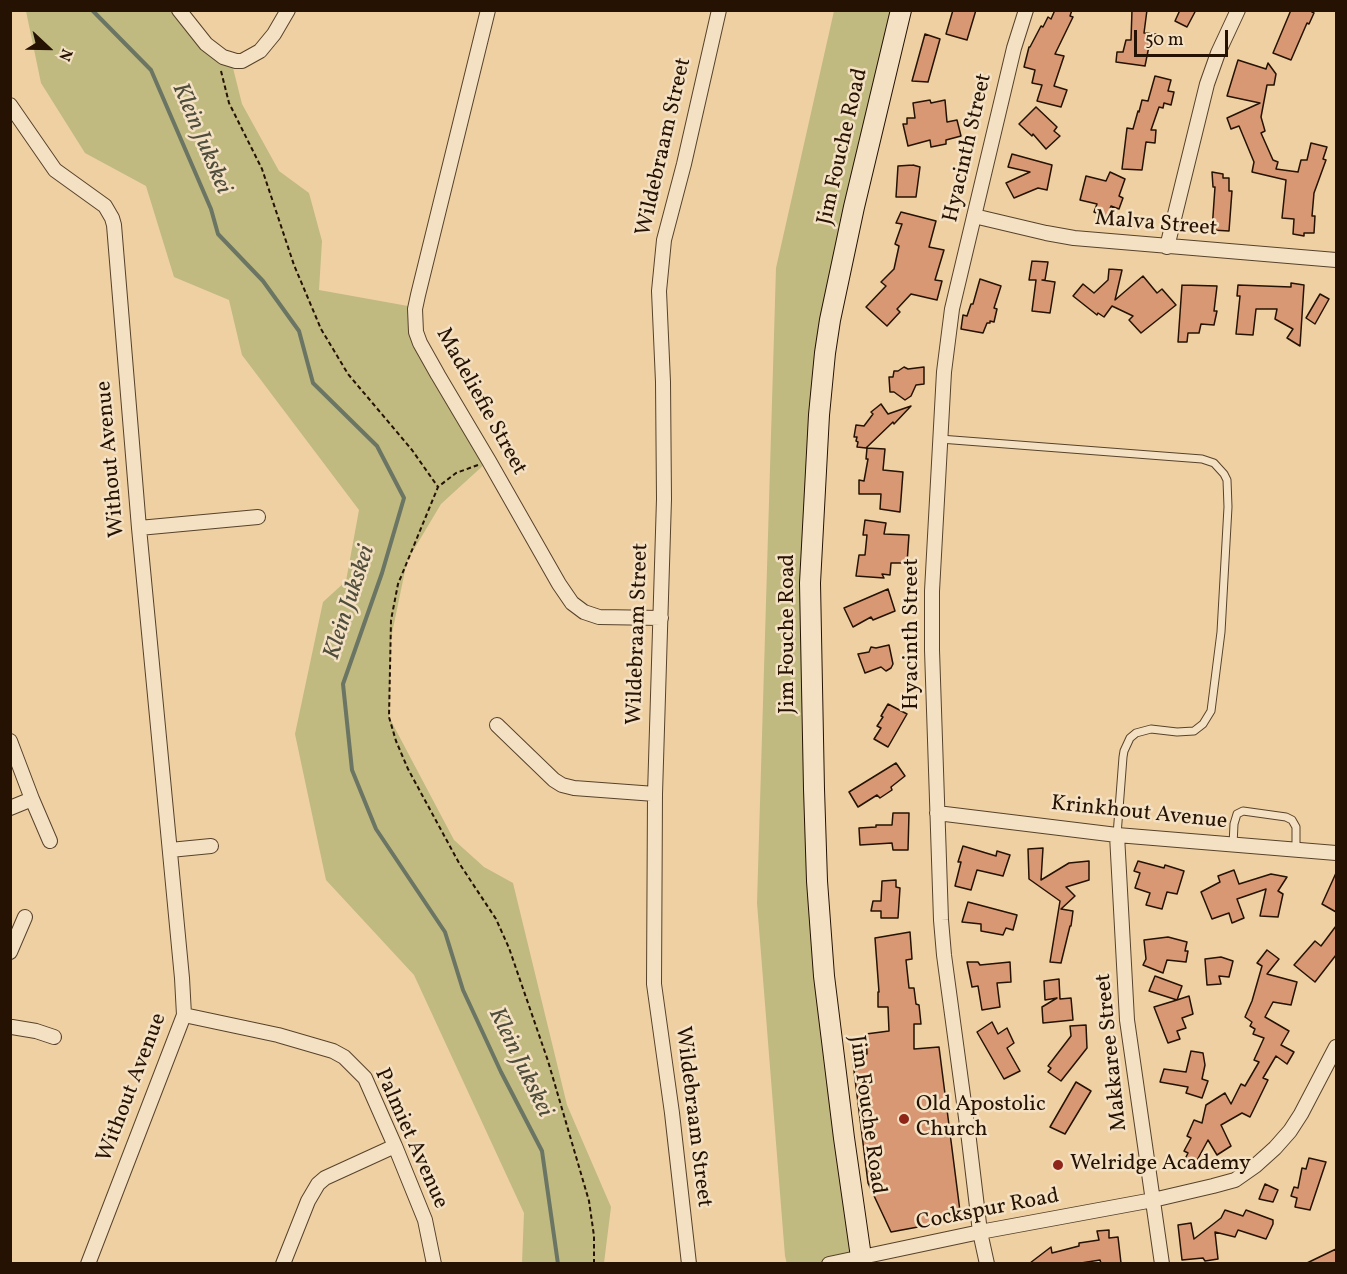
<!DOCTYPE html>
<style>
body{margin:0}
#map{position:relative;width:1347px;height:1274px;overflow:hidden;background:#eed0a3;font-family:Vollkorn,serif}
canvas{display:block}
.frame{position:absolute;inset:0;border:12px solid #251202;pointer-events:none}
.north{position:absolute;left:18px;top:18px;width:60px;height:60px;-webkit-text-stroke:4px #f4e0c3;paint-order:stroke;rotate:112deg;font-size:16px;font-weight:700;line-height:24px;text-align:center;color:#251202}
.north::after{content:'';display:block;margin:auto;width:21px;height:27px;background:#251202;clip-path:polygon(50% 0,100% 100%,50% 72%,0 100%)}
.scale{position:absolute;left:1134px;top:30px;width:94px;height:27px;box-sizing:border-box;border:3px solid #251202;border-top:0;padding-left:8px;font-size:18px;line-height:21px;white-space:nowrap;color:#251202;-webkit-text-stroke:4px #f4e0c3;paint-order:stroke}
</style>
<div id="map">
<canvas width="1347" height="1274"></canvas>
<div class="frame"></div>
<div class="north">N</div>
<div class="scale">50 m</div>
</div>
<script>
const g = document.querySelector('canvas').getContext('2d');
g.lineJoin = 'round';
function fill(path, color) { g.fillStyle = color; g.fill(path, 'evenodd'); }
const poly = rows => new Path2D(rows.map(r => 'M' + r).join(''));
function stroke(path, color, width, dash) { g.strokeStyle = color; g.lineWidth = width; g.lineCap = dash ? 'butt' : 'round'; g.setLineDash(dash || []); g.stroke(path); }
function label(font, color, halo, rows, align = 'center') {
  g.font = font + ' Vollkorn,serif'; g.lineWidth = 5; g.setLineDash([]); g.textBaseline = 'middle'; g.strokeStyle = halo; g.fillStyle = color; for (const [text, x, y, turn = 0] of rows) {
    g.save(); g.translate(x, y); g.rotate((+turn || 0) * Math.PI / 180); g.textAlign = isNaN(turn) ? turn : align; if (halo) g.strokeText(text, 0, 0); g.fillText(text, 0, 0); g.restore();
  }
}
const green = poly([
 [26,11,172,11,216,58,232,64,242,104,279,171,309,193,322,241,319,290,419,308,418,325,487,462,441,504,407,561,391,638,389,717,454,840,484,867,513,883,567,1105,611,1207,604,1263,522,1263,524,1213,414,975,326,880,295,734,323,602,346,581,359,510,242,355,229,300,174,277,146,186,85,153,41,83],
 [834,11,900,11,829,325,810,793,862,1263,787,1264,785,1256,757,903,776,268]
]);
const stream = poly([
 [92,10,151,70,211,209,218,234,263,281,299,331,313,383,377,446,404,498,382,573,343,684,352,770,376,829,445,932,463,990,501,1072,542,1151,558,1264]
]);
const building = poly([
 [953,10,976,10,967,40,946,34,953,10],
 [1055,10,1072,10,1070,16,1073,17,1055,54,1064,56,1054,86,1067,90,1061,107,1037,101,1042,85,1032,83,1035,70,1024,67,1029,47,1030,47,1041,26,1043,27,1048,17,1051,19,1055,10],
 [1132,10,1147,10,1144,33,1156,34,1153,46,1149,46,1145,66,1116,62,1117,52,1123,52,1126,40,1131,40,1132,10],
 [1180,10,1196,10,1187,27,1175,21,1180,10],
 [1291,10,1309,10,1314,13,1309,24,1307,23,1291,60,1273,53,1291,10],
 [925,34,940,39,928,82,912,81,925,34],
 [1238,60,1266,69,1268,63,1276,74,1274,85,1267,85,1261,117,1265,131,1261,133,1273,160,1278,162,1276,169,1298,172,1301,160,1307,160,1311,143,1327,147,1323,159,1326,160,1314,193,1312,216,1315,216,1314,233,1304,233,1304,236,1293,234,1294,219,1282,218,1286,180,1252,172,1254,162,1239,126,1231,129,1227,118,1260,103,1227,96,1238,60],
 [1155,76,1171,80,1168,91,1174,92,1171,105,1164,103,1163,108,1159,107,1151,130,1156,130,1155,143,1146,142,1142,170,1122,169,1127,128,1133,129,1138,111,1139,112,1142,100,1148,101,1155,76],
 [930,100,931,103,945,100,947,122,957,120,961,136,946,140,946,144,931,147,930,140,908,146,903,124,907,124,907,118,915,118,913,103,930,100],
 [1036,107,1057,127,1054,131,1060,136,1046,149,1033,134,1032,136,1019,124,1036,107],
 [1012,154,1052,165,1047,190,1038,188,1014,198,1006,183,1030,172,1008,167,1012,154],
 [913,165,920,167,916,197,896,197,898,166,913,165],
 [1110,172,1125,179,1119,196,1123,198,1119,209,1111,206,1107,217,1094,212,1097,204,1080,200,1086,176,1106,181,1110,172],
 [1212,172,1223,174,1223,178,1229,178,1229,191,1232,191,1229,231,1212,230,1215,187,1213,187,1212,172],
 [901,212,936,221,929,247,944,250,935,280,942,281,937,300,911,294,897,309,900,312,887,326,866,307,886,286,881,282,894,269,899,246,895,244,902,224,896,223,901,212],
 [1032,261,1048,262,1045,280,1042,280,1055,282,1050,313,1032,311,1036,280,1029,280,1032,261],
 [1109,269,1122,270,1115,300,1143,276,1157,293,1162,289,1176,305,1141,333,1129,320,1133,316,1112,306,1104,317,1098,313,1097,315,1073,296,1083,284,1094,293,1108,280,1109,269],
 [980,279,1001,286,994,308,997,309,994,322,990,321,990,323,987,323,983,333,961,329,963,315,967,316,971,304,973,304,980,279],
 [1291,283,1304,285,1300,346,1287,338,1293,329,1275,319,1277,309,1256,309,1253,335,1236,334,1240,296,1237,296,1238,285,1291,287,1291,283],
 [1182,285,1217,286,1214,311,1217,311,1214,325,1201,324,1199,333,1188,333,1187,342,1178,342,1182,285],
 [1320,294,1329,299,1315,324,1306,318,1320,294],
 [904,367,908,369,924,367,924,384,916,385,911,396,905,400,894,392,890,392,889,377,893,377,894,371,898,371,904,367],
 [881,404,888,414,911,406,894,424,893,422,866,448,857,447,858,442,856,441,857,437,854,437,856,425,864,426,873,414,871,412,881,404],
 [867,448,885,449,883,470,903,472,900,512,880,509,881,494,859,494,859,480,864,481,868,459,866,459,867,448],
 [865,520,886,523,884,534,909,535,907,563,891,563,890,575,882,574,884,578,856,576,859,555,865,555,867,535,863,535,865,520],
 [888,589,895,611,873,620,871,617,853,627,844,608,888,589],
 [889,645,893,664,891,668,886,671,881,667,865,673,858,654,869,652,871,647,876,648,889,645],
 [888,704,907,714,888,747,874,739,881,728,877,726,883,717,881,716,888,704],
 [896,763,905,776,891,787,892,790,880,798,877,795,858,807,849,792,896,763],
 [893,813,909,813,908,850,893,850,892,843,860,845,859,828,876,827,876,825,892,825,893,813],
 [963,846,996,856,997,851,1010,855,1003,876,977,870,971,890,955,886,961,862,958,862,963,846],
 [1043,848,1041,880,1069,863,1089,861,1089,880,1066,887,1075,896,1061,909,1073,911,1071,926,1070,926,1061,963,1050,962,1060,901,1029,879,1028,849,1043,848],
 [1138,861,1164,868,1165,865,1184,871,1177,894,1167,892,1162,909,1146,905,1150,893,1135,888,1140,873,1134,871,1138,861],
 [1234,870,1239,884,1271,874,1287,877,1278,891,1283,894,1278,917,1260,916,1266,889,1237,899,1244,918,1232,923,1229,913,1212,919,1201,892,1220,882,1218,876,1234,870],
 [1336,873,1336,912,1322,904,1336,873],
 [896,880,896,887,900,888,898,918,881,918,881,911,871,911,873,901,881,901,882,881,896,880],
 [968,902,1017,915,1013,930,1006,928,1003,935,981,931,981,924,962,922,968,902],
 [1336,926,1336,955,1315,982,1294,965,1315,941,1321,946,1336,926],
 [910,932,912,959,906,960,909,988,914,988,916,1004,919,1005,921,1024,914,1024,914,1049,939,1047,961,1219,891,1232,868,1183,852,1055,867,1054,866,1034,889,1031,888,1007,878,1007,878,992,879,992,875,938,910,932],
 [1168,937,1187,942,1185,951,1188,951,1186,962,1167,960,1163,973,1143,965,1146,959,1144,940,1168,937],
 [1267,950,1279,959,1267,974,1297,982,1291,1005,1273,1002,1265,1017,1289,1031,1281,1045,1294,1052,1287,1064,1276,1056,1263,1078,1268,1080,1250,1117,1242,1113,1221,1125,1231,1146,1217,1155,1208,1140,1195,1164,1185,1159,1188,1153,1184,1151,1191,1138,1187,1136,1194,1120,1202,1123,1206,1105,1225,1093,1231,1104,1241,1084,1245,1086,1259,1062,1254,1060,1264,1038,1253,1034,1255,1029,1250,1026,1252,1022,1245,1017,1252,1001,1262,966,1257,963,1267,950],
 [1221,957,1233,961,1229,977,1219,976,1221,984,1207,985,1205,959,1221,957],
 [967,962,978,962,980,965,1010,962,1011,982,997,983,1000,1007,982,1010,978,986,972,987,967,962],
 [1155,976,1182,986,1177,1000,1189,996,1193,1014,1182,1018,1186,1028,1177,1031,1180,1039,1168,1043,1154,1007,1177,1000,1149,991,1155,976],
 [1059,979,1060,999,1071,998,1073,1020,1043,1023,1042,1007,1057,998,1045,1000,1044,981,1059,979],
 [992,1022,998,1034,1007,1028,1014,1043,1007,1048,1020,1071,1004,1079,977,1032,992,1022],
 [1086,1025,1087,1048,1061,1081,1048,1072,1051,1068,1048,1066,1071,1036,1070,1026,1086,1025],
 [1191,1051,1203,1053,1205,1065,1202,1079,1208,1081,1202,1098,1186,1093,1188,1087,1160,1082,1164,1069,1186,1072,1191,1051],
 [1076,1082,1091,1091,1065,1134,1050,1127,1076,1082],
 [1309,1158,1326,1162,1310,1210,1295,1207,1297,1198,1291,1196,1294,1187,1298,1188,1302,1168,1306,1169,1309,1158],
 [1265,1184,1278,1190,1273,1202,1259,1199,1265,1184],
 [1225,1210,1243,1216,1246,1210,1273,1220,1273,1224,1266,1239,1238,1230,1235,1237,1215,1232,1218,1259,1205,1261,1203,1258,1182,1260,1178,1225,1191,1223,1194,1239,1221,1218,1225,1210],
 [1109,1230,1109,1238,1118,1237,1121,1263,1101,1263,1100,1260,1081,1263,1030,1263,1051,1247,1052,1253,1079,1246,1079,1243,1099,1240,1097,1231,1109,1230],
 [1336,1249,1336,1263,1307,1263,1336,1249]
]);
const path = poly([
 [221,71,229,103,262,169,294,265,321,329,348,374,412,450,438,487],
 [478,465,456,473,438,487,398,584,391,620,389,717,396,741,408,769,459,863,496,919,509,948,548,1061,589,1201,594,1236,594,1264]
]);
const lane = poly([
 [940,439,1202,459,1214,463,1224,474,1227,480,1228,507,1221,632,1211,711,1203,724,1194,731,1177,732,1151,729,1136,733,1130,738,1124,751,1123,757,1117,835],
 [1233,845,1234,824,1237,814,1243,811,1286,817,1292,820,1296,827,1296,850]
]);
const street = poly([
 [179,10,206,44,223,57,236,61,242,61,260,51,274,34,288,10],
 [488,10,418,295,415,309,416,332,420,343,438,375,489,461,559,584,572,603,584,612,599,617,661,618],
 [10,105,55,170,105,206,112,218,114,225,139,528,182,978,184,1015,88,1264],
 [974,216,1046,233,1074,238,1336,260],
 [1167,247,1207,84,1218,53,1238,10],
 [139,528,258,517],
 [497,725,554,780,562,785,574,788,655,794],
 [10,741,32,799],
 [10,808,32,799,50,841],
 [937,813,1117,835,1336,853],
 [1117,835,1127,1020,1162,1264],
 [170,850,211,846],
 [10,952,25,917],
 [184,1015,278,1035,333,1051,344,1057,365,1078,395,1146,425,1220,434,1264],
 [12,1027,36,1031,54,1037],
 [283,1264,308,1201,318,1184,325,1178,395,1146],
 [689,1264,672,1113,654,984,655,794,664,499,663,382,659,291,664,240,684,164,719,10],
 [829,1264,980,1232,1153,1200,1213,1186,1235,1180,1255,1166,1275,1148,1290,1131,1301,1114,1336,1047],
 [987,1264,980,1232,969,1140,944,955,941,920,932,650,932,591,944,372,952,309,1014,48,1026,10]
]);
const secondary = poly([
 [862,1264,844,1138,824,976,817,881,814,789,810,583,819,415,825,353,830,320,854,207,901,10]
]);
const markers = [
 [904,1119,6,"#8f2418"],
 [1058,1165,6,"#8f2418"]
];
const streetNames = [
 ["Wildebraam Street",665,147,-77],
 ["Jim Fouche Road",844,147,-77],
 ["Hyacinth Street",969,148,-77],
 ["Malva Street",1156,225,5],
 ["Madeliefie Street",480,402,61],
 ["Without Avenue",112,459,-95],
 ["Wildebraam Street",639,634,-88],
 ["Jim Fouche Road",789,634,-90],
 ["Hyacinth Street",913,634,-90],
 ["Krinkhout Avenue",1139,814,6],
 ["Makkaree Street",1113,1052,-96],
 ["Without Avenue",133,1088,-69],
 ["Jim Fouche Road",866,1115,82],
 ["Wildebraam Street",692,1117,83],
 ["Palmiet Avenue",410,1139,66],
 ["Cockspur Road",988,1211,-11]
];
const poiNames = [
 ["Old Apostolic",916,1106],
 ["Church",916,1131],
 ["Welridge Academy",1070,1165]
];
const waterNames = [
 ["Klein Jukskei",200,139,67],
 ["Klein Jukskei",351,603,-72],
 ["Klein Jukskei",519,1063,64]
];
fill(green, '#c0b980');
stroke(stream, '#6b7563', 4);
fill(building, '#d89873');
stroke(building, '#251202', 1.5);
stroke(lane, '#57422a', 9);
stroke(street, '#57422a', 16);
stroke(secondary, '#251202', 22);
stroke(path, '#251202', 2, [4.5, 3]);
stroke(lane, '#f4e0c3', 7);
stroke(street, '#f4e0c3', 14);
stroke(secondary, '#f4e0c3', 20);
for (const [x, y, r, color] of markers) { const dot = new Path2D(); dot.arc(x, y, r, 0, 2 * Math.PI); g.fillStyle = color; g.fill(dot); stroke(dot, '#f4e0c3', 2); }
label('22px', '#251202', '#f4e0c3', streetNames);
label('22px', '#251202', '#f4e0c3', poiNames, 'left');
label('italic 24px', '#4e4c3b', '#f4e0c3', waterNames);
</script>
